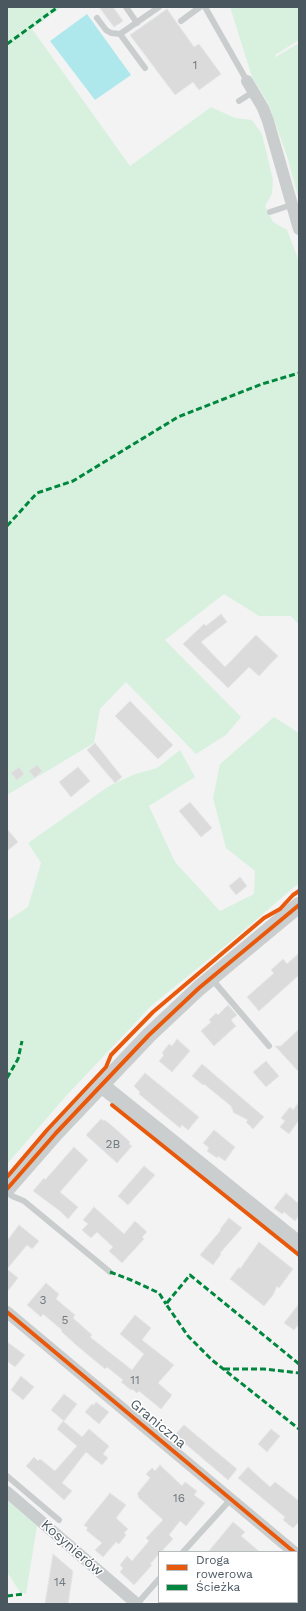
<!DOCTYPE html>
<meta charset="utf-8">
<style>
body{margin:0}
#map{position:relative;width:306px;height:1611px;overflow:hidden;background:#f3f3f3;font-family:"Work Sans",sans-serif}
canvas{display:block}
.frame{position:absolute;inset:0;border:8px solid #4a575f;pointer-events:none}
.legend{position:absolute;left:158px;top:1551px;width:140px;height:52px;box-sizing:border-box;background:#fff;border:1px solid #b7bcbf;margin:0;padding:5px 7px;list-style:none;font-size:12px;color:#4a575f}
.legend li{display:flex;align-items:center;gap:8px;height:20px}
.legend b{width:20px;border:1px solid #b7bcbf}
</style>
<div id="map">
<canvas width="306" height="1611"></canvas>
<div class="frame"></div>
<ul class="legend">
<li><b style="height:5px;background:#e8590c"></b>Droga rowerowa</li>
<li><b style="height:5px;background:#00873e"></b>Ścieżka</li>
</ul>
</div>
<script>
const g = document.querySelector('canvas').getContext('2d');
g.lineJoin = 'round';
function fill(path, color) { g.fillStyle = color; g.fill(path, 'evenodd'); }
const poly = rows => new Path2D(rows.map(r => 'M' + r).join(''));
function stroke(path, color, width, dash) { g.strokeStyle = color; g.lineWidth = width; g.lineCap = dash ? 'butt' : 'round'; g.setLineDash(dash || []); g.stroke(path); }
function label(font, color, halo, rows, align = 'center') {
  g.font = font + ' "Work Sans",sans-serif'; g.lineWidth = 3; g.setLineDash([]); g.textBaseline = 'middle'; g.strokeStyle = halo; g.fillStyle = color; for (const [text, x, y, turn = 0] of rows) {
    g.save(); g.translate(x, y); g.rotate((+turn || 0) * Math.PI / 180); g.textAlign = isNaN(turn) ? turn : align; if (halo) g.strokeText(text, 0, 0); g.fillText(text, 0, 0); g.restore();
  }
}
const green = poly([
 [7,7,62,7,32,29,130,166,211,107,235,118,252,120,262,134,273,180,272,194,265,206,273,222,287,230,299,261,299,625,291,616,259,616,224,594,165,640,241,717,226,735,196,754,126,682,100,709,94,743,7,795],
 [230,7,299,7,299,40,275,55,276,57,299,43,299,200,287,156,268,103,252,77],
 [274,717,299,733,299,883,236,937,151,1006,66,1096,7,1164,7,921,28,907,41,863,28,843,109,786,135,774,157,768,180,750,195,777,149,806,175,862,220,911,254,894,255,871,226,848,213,798,220,764],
 [7,1500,37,1526,26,1594,20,1592,7,1572]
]);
const water = poly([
 [87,14,131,75,95,100,50,41]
]);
const building = poly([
 [99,7,113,7,123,21,114,27,99,7],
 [167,9,194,47,199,44,221,74,199,90,193,82,175,95,130,35,167,9],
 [221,614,227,622,201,642,225,667,256,635,278,656,259,676,249,667,228,688,183,644,204,624,206,626,221,614],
 [130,701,173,745,158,759,115,716,130,701],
 [95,743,122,777,115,783,87,750,95,743],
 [37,765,42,771,35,778,29,771,37,765],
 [19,767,24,774,17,780,11,773,19,767],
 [78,767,90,781,71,797,59,782,78,767],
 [190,802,212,828,201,837,179,811,190,802],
 [7,829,18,842,7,851,7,829],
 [240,877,247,886,236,895,229,886,240,877],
 [299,953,299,975,259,1011,247,997,274,973,271,970,283,959,287,964,299,953],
 [228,1005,237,1015,231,1020,236,1026,214,1046,201,1031,211,1022,209,1020,216,1013,218,1015,228,1005],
 [299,1029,299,1072,275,1046,281,1046,299,1029],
 [177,1039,190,1051,172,1072,159,1061,164,1055,162,1053,169,1044,172,1046,177,1039],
 [266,1061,279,1076,266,1087,253,1072,266,1061],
 [202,1064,264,1117,253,1129,246,1122,248,1120,234,1113,231,1106,204,1084,203,1085,192,1076,202,1064],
 [145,1073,199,1117,188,1130,182,1125,180,1128,139,1094,140,1092,134,1086,145,1073],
 [299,1102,299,1120,289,1134,280,1127,285,1121,281,1118,290,1107,293,1110,299,1102],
 [101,1119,104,1121,105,1120,118,1131,130,1142,129,1144,132,1146,117,1163,86,1135,101,1119],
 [214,1130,235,1147,225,1161,218,1156,217,1158,207,1151,209,1148,203,1143,214,1130],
 [74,1147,88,1160,60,1192,78,1207,68,1219,60,1211,33,1191,44,1178,45,1180,74,1147],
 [144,1166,155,1175,128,1205,118,1196,144,1166],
 [286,1193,299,1204,299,1215,295,1221,284,1212,282,1214,274,1208,286,1193],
 [94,1207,124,1234,135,1221,147,1232,142,1237,144,1239,122,1263,109,1251,113,1247,97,1232,91,1238,82,1230,88,1224,83,1220,94,1207],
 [229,1218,242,1228,220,1253,221,1254,213,1265,200,1255,221,1230,220,1229,229,1218],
 [19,1225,39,1241,32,1249,27,1245,7,1269,7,1241,19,1225],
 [259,1242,293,1269,279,1288,277,1286,273,1295,264,1306,230,1279,239,1267,240,1269,259,1242],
 [7,1269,18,1278,7,1292,7,1269],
 [46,1283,59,1294,56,1299,75,1315,73,1318,92,1335,90,1337,132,1370,144,1354,120,1334,135,1315,151,1328,142,1340,174,1365,158,1383,172,1395,161,1409,139,1391,137,1393,132,1389,131,1390,121,1382,123,1380,107,1367,105,1369,75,1344,61,1331,62,1330,43,1314,41,1317,27,1305,46,1283],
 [299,1304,299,1324,294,1330,284,1323,299,1304],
 [7,1342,25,1355,15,1367,7,1361,7,1342],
 [21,1376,34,1387,23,1400,11,1390,21,1376],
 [64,1394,77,1404,64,1421,51,1410,64,1394],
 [96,1402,109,1412,99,1424,85,1412,92,1404,94,1405,96,1402],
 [63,1421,82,1437,89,1429,109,1446,103,1454,108,1458,102,1465,86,1452,62,1483,72,1491,64,1500,26,1466,34,1457,38,1461,40,1459,55,1471,77,1446,57,1429,63,1421],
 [184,1425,237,1469,228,1480,175,1435,184,1425],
 [271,1429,280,1436,267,1452,258,1444,271,1429],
 [160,1465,182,1486,185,1482,197,1491,194,1495,205,1503,186,1526,180,1521,169,1535,173,1539,161,1552,159,1552,159,1554,150,1564,152,1565,134,1585,120,1572,123,1568,120,1565,127,1556,132,1561,149,1541,146,1538,163,1520,138,1497,139,1496,137,1494,150,1478,146,1474,152,1468,155,1471,160,1465],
 [248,1467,270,1487,275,1482,299,1501,299,1522,293,1528,283,1520,285,1517,238,1478,248,1467],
 [110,1493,126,1505,116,1518,128,1529,124,1533,126,1535,119,1544,116,1542,103,1557,95,1550,102,1543,86,1530,88,1528,84,1525,110,1493],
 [233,1522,245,1532,241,1536,260,1552,208,1552,233,1522],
 [53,1554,73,1571,68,1604,45,1604,53,1554]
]);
const lane = poly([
 [126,7,137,23],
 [205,7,247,81],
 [97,18,106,30,111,33,120,34,159,7],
 [181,21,200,7],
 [120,34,145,68],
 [239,101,253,92],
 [270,212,291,205],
 [211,978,269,1046],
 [7,1192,12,1196,24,1201,110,1272],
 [7,1476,59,1520],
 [183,1552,231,1499],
 [137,1604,159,1579]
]);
const street = poly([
 [247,81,263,108,268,121,299,229],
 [7,1312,294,1552],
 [7,1492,137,1604],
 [297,1595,299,1593],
 [289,1604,291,1602]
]);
const secondary = poly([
 [100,1084,299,1244],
 [7,1189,56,1133,149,1035,199,988,299,905]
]);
const quiet = poly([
 [7,44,58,7],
 [7,526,37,493,73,481,178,417,262,384,299,373],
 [7,1078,18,1059,22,1041],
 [110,1272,131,1280,159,1293,166,1304],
 [299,1364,190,1275,166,1304,188,1336,212,1360,299,1429],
 [224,1369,264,1369,299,1373],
 [7,1596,23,1594]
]);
const cycleway = poly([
 [112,1105,299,1255],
 [7,1177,47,1130,106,1067,111,1055,153,1012,264,918,280,909,293,895,299,891],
 [7,1189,56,1133,149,1035,199,988,299,905],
 [7,1312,294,1552]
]);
const numberNames = [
 ["1",195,65],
 ["2B",113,1144],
 ["3",43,1300],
 ["5",65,1320],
 ["11",135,1380],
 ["16",179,1498],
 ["14",60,1582]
];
const streetNames = [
 ["Graniczna",158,1424,40],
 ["Kosynierów",72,1548,41]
];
fill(green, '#d8f1df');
fill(water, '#aee8ed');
fill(building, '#dbdbdc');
stroke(building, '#e4e5e6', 1);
stroke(lane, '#cacdce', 6);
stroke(street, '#cacdce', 12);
stroke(secondary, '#cbcecf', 16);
stroke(quiet, '#00873e', 3, [6, 3]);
stroke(cycleway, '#e8590c', 4);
label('12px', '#6f797f', null, numberNames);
label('14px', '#4a575f', '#fff', streetNames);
</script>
